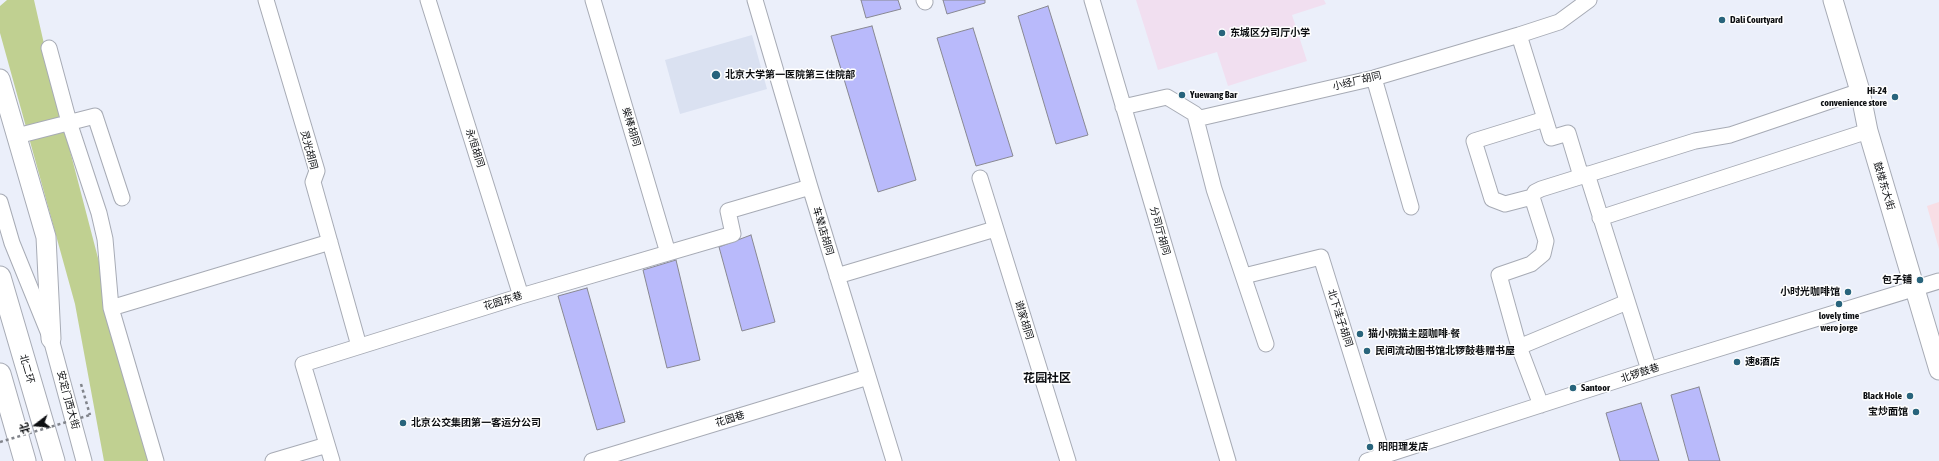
<!DOCTYPE html>
<meta charset="utf-8">
<style>
body{margin:0}
#map{position:relative;width:1939px;height:461px;overflow:hidden;background:#ebeffa;font-family:"Asap Condensed","Noto Sans SC",sans-serif}
canvas{display:block}
.north{position:absolute;left:16px;top:405px;width:40px;height:40px;-webkit-text-stroke:3px #fff;paint-order:stroke;rotate:254deg;font-size:11px;font-weight:700;line-height:16px;text-align:center;color:#0c0e11}
.north::after{content:'';display:block;margin:auto;width:14px;height:18px;background:#0c0e11;clip-path:polygon(50% 0,100% 100%,50% 72%,0 100%)}
</style>
<div id="map">
<canvas width="1939" height="461"></canvas>
<div class="north">北</div>
</div>
<script>
const g = document.querySelector('canvas').getContext('2d');
g.lineJoin = 'round';
function fill(path, color) { g.fillStyle = color; g.fill(path, 'evenodd'); }
const poly = rows => new Path2D(rows.map(r => 'M' + r).join(''));
function stroke(path, color, width, dash) { g.strokeStyle = color; g.lineWidth = width; g.lineCap = dash ? 'butt' : 'round'; g.setLineDash(dash || []); g.stroke(path); }
function label(font, color, halo, rows, align = 'center') {
  g.font = font + ' "Asap Condensed","Noto Sans SC",sans-serif'; g.lineWidth = 3; g.setLineDash([]); g.textBaseline = 'middle'; g.strokeStyle = halo; g.fillStyle = color; for (const [text, x, y, turn = 0] of rows) {
    g.save(); g.translate(x, y); g.rotate((+turn || 0) * Math.PI / 180); g.textAlign = isNaN(turn) ? turn : align; if (halo) g.strokeText(text, 0, 0); g.fillText(text, 0, 0); g.restore();
  }
}
const commercial = poly([
 [1939,202,1939,249,1927,206]
]);
const built = poly([
 [752,35,767,89,680,114,665,60]
]);
const education = poly([
 [1136,0,1324,0,1326,4,1292,15,1307,61,1228,86,1217,52,1158,70]
]);
const green = poly([
 [7,0,34,0,57,101,104,281,154,461,104,461,75,304,0,33,0,6]
]);
const building = poly([
 [861,0,898,0,901,9,866,18,861,0],
 [943,0,985,0,985,3,947,14,943,0],
 [1048,6,1088,135,1056,144,1018,16,1048,6],
 [872,26,916,180,878,192,831,36,872,26],
 [973,28,1013,156,976,166,937,38,973,28],
 [751,235,775,322,742,331,719,247,751,235],
 [676,260,700,360,667,368,643,270,676,260],
 [587,288,625,422,597,430,558,296,587,288],
 [1699,387,1720,461,1689,461,1671,395,1699,387],
 [1641,403,1659,461,1620,461,1606,413,1641,403]
]);
const path = poly([
 [1366,355,1366,353,1370,352],
 [81,384,90,415]
]);
const minor = poly([
 [266,0,317,171,313,182,359,346],
 [428,0,521,296],
 [593,0,668,253],
 [755,0,810,187,894,461],
 [924,0,925,2],
 [1092,0,1228,461],
 [1519,35,1551,138,1568,133,1581,176],
 [49,48,69,122,99,213,105,239,111,308],
 [1374,78,1411,207],
 [1123,107,1167,97,1195,114,1196,119,1374,78,1519,35,1559,22,1589,0],
 [1196,119,1214,189,1266,344],
 [17,136,95,116,122,198],
 [1587,174,1649,370],
 [980,178,1068,461],
 [1532,197,1505,204,1492,199,1474,141,1545,119],
 [0,202,12,243,51,339,84,461],
 [1600,218,1868,131],
 [837,276,995,229],
 [1244,276,1321,257,1383,456],
 [1519,347,1499,275,1531,264,1543,254,1546,241,1532,197,1535,192,1541,189,1695,141,1730,135,1860,91],
 [1541,405,1519,347,1627,302],
 [156,461,111,308,330,242],
 [273,461,327,445],
 [332,461,303,364,521,296,733,234,728,211,810,187],
 [592,461,868,377],
 [1367,461,1649,370,1939,281]
]);
const major = poly([
 [1833,0,1860,91,1868,131,1939,370],
 [0,79,46,237,51,339]
]);
const highway = poly([
 [0,277,54,461],
 [0,374,25,461]
]);
const pathBridge = poly([
 [0,442,90,415]
]);
const markers = [
 [1722,20,4,"#28647c"],
 [1222,33,4,"#28647c"],
 [716,75,5,"#28647c"],
 [1182,95,4,"#28647c"],
 [1895,97,4,"#28647c"],
 [1920,280,4,"#28647c"],
 [1848,292,4,"#28647c"],
 [1839,304,4,"#28647c"],
 [1360,334,4,"#28647c"],
 [1367,351,4,"#28647c"],
 [1737,362,4,"#28647c"],
 [1573,388,4,"#28647c"],
 [1910,396,4,"#28647c"],
 [1916,412,4,"#28647c"],
 [403,423,4,"#28647c"],
 [1370,447,4,"#28647c"]
];
const poiNames = [
 ["Dali Courtyard",1730,20],
 ["东城区分司厅小学",1230,33],
 ["北京大学第一医院第三住院部",725,75],
 ["Hi-24",1887,91,"right"],
 ["convenience store",1887,103,"right"],
 ["Yuewang Bar",1190,95],
 ["包子铺",1912,280,"right"],
 ["小时光咖啡馆",1840,292,"right"],
 ["lovely time",1839,316,"center"],
 ["wero jorge",1839,328,"center"],
 ["猫小院猫主题咖啡·餐",1368,334],
 ["民间流动图书馆北锣鼓巷赠书屋",1375,351],
 ["速8酒店",1745,362],
 ["Santoor",1581,388],
 ["Black Hole",1902,396,"right"],
 ["宝炒面馆",1908,412,"right"],
 ["北京公交集团第一客运分公司",411,423],
 ["阳阳理发店",1378,447]
];
const streetNames = [
 ["小经厂胡同",1357,81,-14],
 ["柴棒胡同",631,127,73],
 ["永恒胡同",475,148,72],
 ["灵光胡同",309,150,75],
 ["鼓楼东大街",1884,186,73],
 ["车辇店胡同",823,231,73],
 ["分司厅胡同",1160,231,74],
 ["花园东巷",503,301,-17],
 ["北下洼子胡同",1340,318,72],
 ["谢家胡同",1024,320,73],
 ["北二环",27,369,74],
 ["北锣鼓巷",1640,373,-18],
 ["安定门西大街",68,400,75],
 ["花园巷",730,419,-17]
];
const quarterNames = [
 ["花园社区",1047,378]
];
fill(commercial, '#f8dee5');
fill(built, '#dae1f1');
fill(education, '#f1dff0');
fill(green, '#c0d091');
fill(building, '#b9bafb');
stroke(building, '#888892', 1);
stroke(minor, '#a7abb5', 17);
stroke(major, '#a7abb5', 21);
stroke(highway, '#a7abb5', 23);
stroke(path, '#81848b', 2.5, [3, 3]);
stroke(minor, '#fff', 15);
stroke(major, '#fff', 19);
stroke(highway, '#fff', 21);
stroke(pathBridge, '#81848b', 2.5, [3, 3]);
for (const [x, y, r, color] of markers) { const dot = new Path2D(); dot.arc(x, y, r, 0, 2 * Math.PI); g.fillStyle = color; g.fill(dot); stroke(dot, '#fff', 1.5); }
label('bold 10px', '#0c0e11', '#fff', poiNames, 'left');
label('10px', '#0c0e11', '#fff', streetNames);
label('bold 12px', '#0c0e11', '#fff', quarterNames);
</script>
